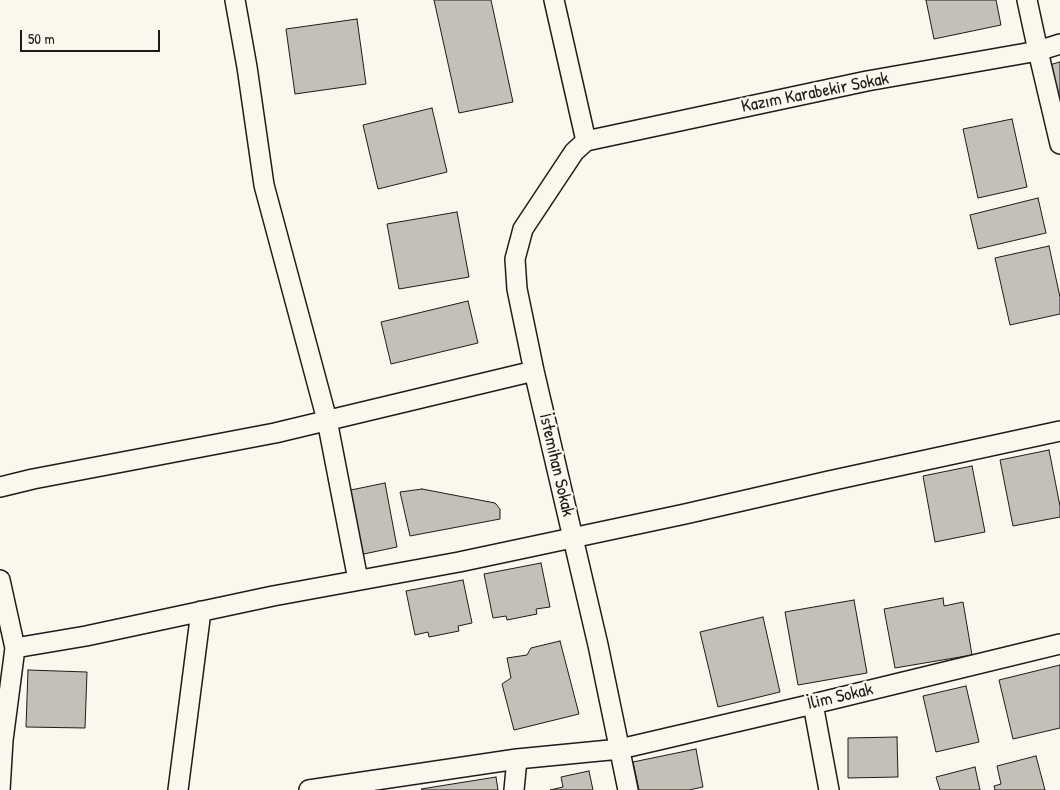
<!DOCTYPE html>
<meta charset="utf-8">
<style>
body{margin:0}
#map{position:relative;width:1060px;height:790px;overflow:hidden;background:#fbf7ec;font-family:"Patrick Hand",sans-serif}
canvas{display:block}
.scale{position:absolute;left:20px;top:30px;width:140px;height:22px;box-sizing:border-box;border:2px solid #1c1c1c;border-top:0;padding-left:6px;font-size:15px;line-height:18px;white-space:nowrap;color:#1c1c1c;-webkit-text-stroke:4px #fbf7ec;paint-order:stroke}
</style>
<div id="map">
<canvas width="1060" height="790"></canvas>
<div class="scale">50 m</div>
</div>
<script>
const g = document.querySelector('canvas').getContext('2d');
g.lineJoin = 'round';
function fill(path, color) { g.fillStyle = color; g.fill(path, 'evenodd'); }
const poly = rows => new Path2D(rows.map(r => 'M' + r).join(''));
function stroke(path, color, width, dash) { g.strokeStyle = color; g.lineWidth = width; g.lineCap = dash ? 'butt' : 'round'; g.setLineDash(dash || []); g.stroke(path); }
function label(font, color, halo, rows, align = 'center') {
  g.font = font + ' "Patrick Hand",sans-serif'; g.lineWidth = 5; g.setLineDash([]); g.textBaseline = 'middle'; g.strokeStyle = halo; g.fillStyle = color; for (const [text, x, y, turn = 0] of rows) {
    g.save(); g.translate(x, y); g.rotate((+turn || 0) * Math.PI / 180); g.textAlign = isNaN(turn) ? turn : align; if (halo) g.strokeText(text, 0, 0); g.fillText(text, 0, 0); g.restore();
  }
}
const building = poly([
 [434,0,491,0,513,102,459,113,434,0],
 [926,0,996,0,1001,25,934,39,926,0],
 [357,19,366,84,295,94,286,29,357,19],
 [1060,62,1060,115,1049,65,1060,62],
 [432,108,447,172,378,189,363,125,432,108],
 [1012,119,1027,187,978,198,963,129,1012,119],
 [1038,198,1046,233,978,249,970,215,1038,198],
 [457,212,469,277,399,289,387,224,457,212],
 [1049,246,1060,297,1060,314,1010,325,995,258,1049,246],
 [468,301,478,343,391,364,381,322,468,301],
 [1049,450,1060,506,1060,517,1013,526,1000,460,1049,450],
 [972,466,985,532,935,542,923,476,972,466],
 [385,483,397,547,359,555,346,491,385,483],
 [422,489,495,503,500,509,500,519,410,536,400,492,422,489],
 [541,563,550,607,536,609,537,614,507,620,506,616,493,618,484,574,541,563],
 [463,580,472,623,458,626,459,631,429,637,428,632,415,635,406,591,463,580],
 [943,598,944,606,963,602,972,655,895,668,884,609,943,598],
 [854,600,867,673,798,685,785,612,854,600],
 [763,617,780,692,718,707,700,632,763,617],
 [560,641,579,714,514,730,502,684,511,678,507,658,527,655,531,648,560,641],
 [1060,665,1060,728,1013,739,999,680,1060,665],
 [28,670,87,672,85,728,26,727,28,670],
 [966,686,979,742,936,752,923,696,966,686],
 [897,737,898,777,848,778,848,738,897,737],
 [696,749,703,787,689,790,639,790,633,762,696,749],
 [1036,756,1045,790,995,790,994,786,1001,784,997,766,1036,756],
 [975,767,980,790,940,790,936,777,975,767],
 [589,771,593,790,550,790,563,787,561,777,589,771],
 [496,777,498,790,422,790,421,789,496,777]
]);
const street = poly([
 [235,0,247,67,264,185,327,420,358,580],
 [554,0,586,141],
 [1027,0,1038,51,1060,144],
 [0,487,33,479,275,433,534,371],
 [0,580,15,648,3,740,0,790],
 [15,648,86,636,273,596,459,562,685,514,829,481,1060,431],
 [813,704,829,790],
 [178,790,201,611],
 [309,790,517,759,620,749,813,704,1060,644],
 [514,790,517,759],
 [628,790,598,645,534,371,517,289,515,259,523,229,574,152,586,141,867,81,1038,51,1060,44]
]);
const streetNames = [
 ["Kazım Karabekir Sokak",815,93,-11],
 ["İstemihan Sokak",556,465,77],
 ["İlim Sokak",840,697,-13]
];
fill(building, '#c3c0b8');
stroke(building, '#1c1c1c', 1);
stroke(street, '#1c1c1c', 22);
stroke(street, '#fbf7ec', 19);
label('18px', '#1c1c1c', '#fbf7ec', streetNames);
</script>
